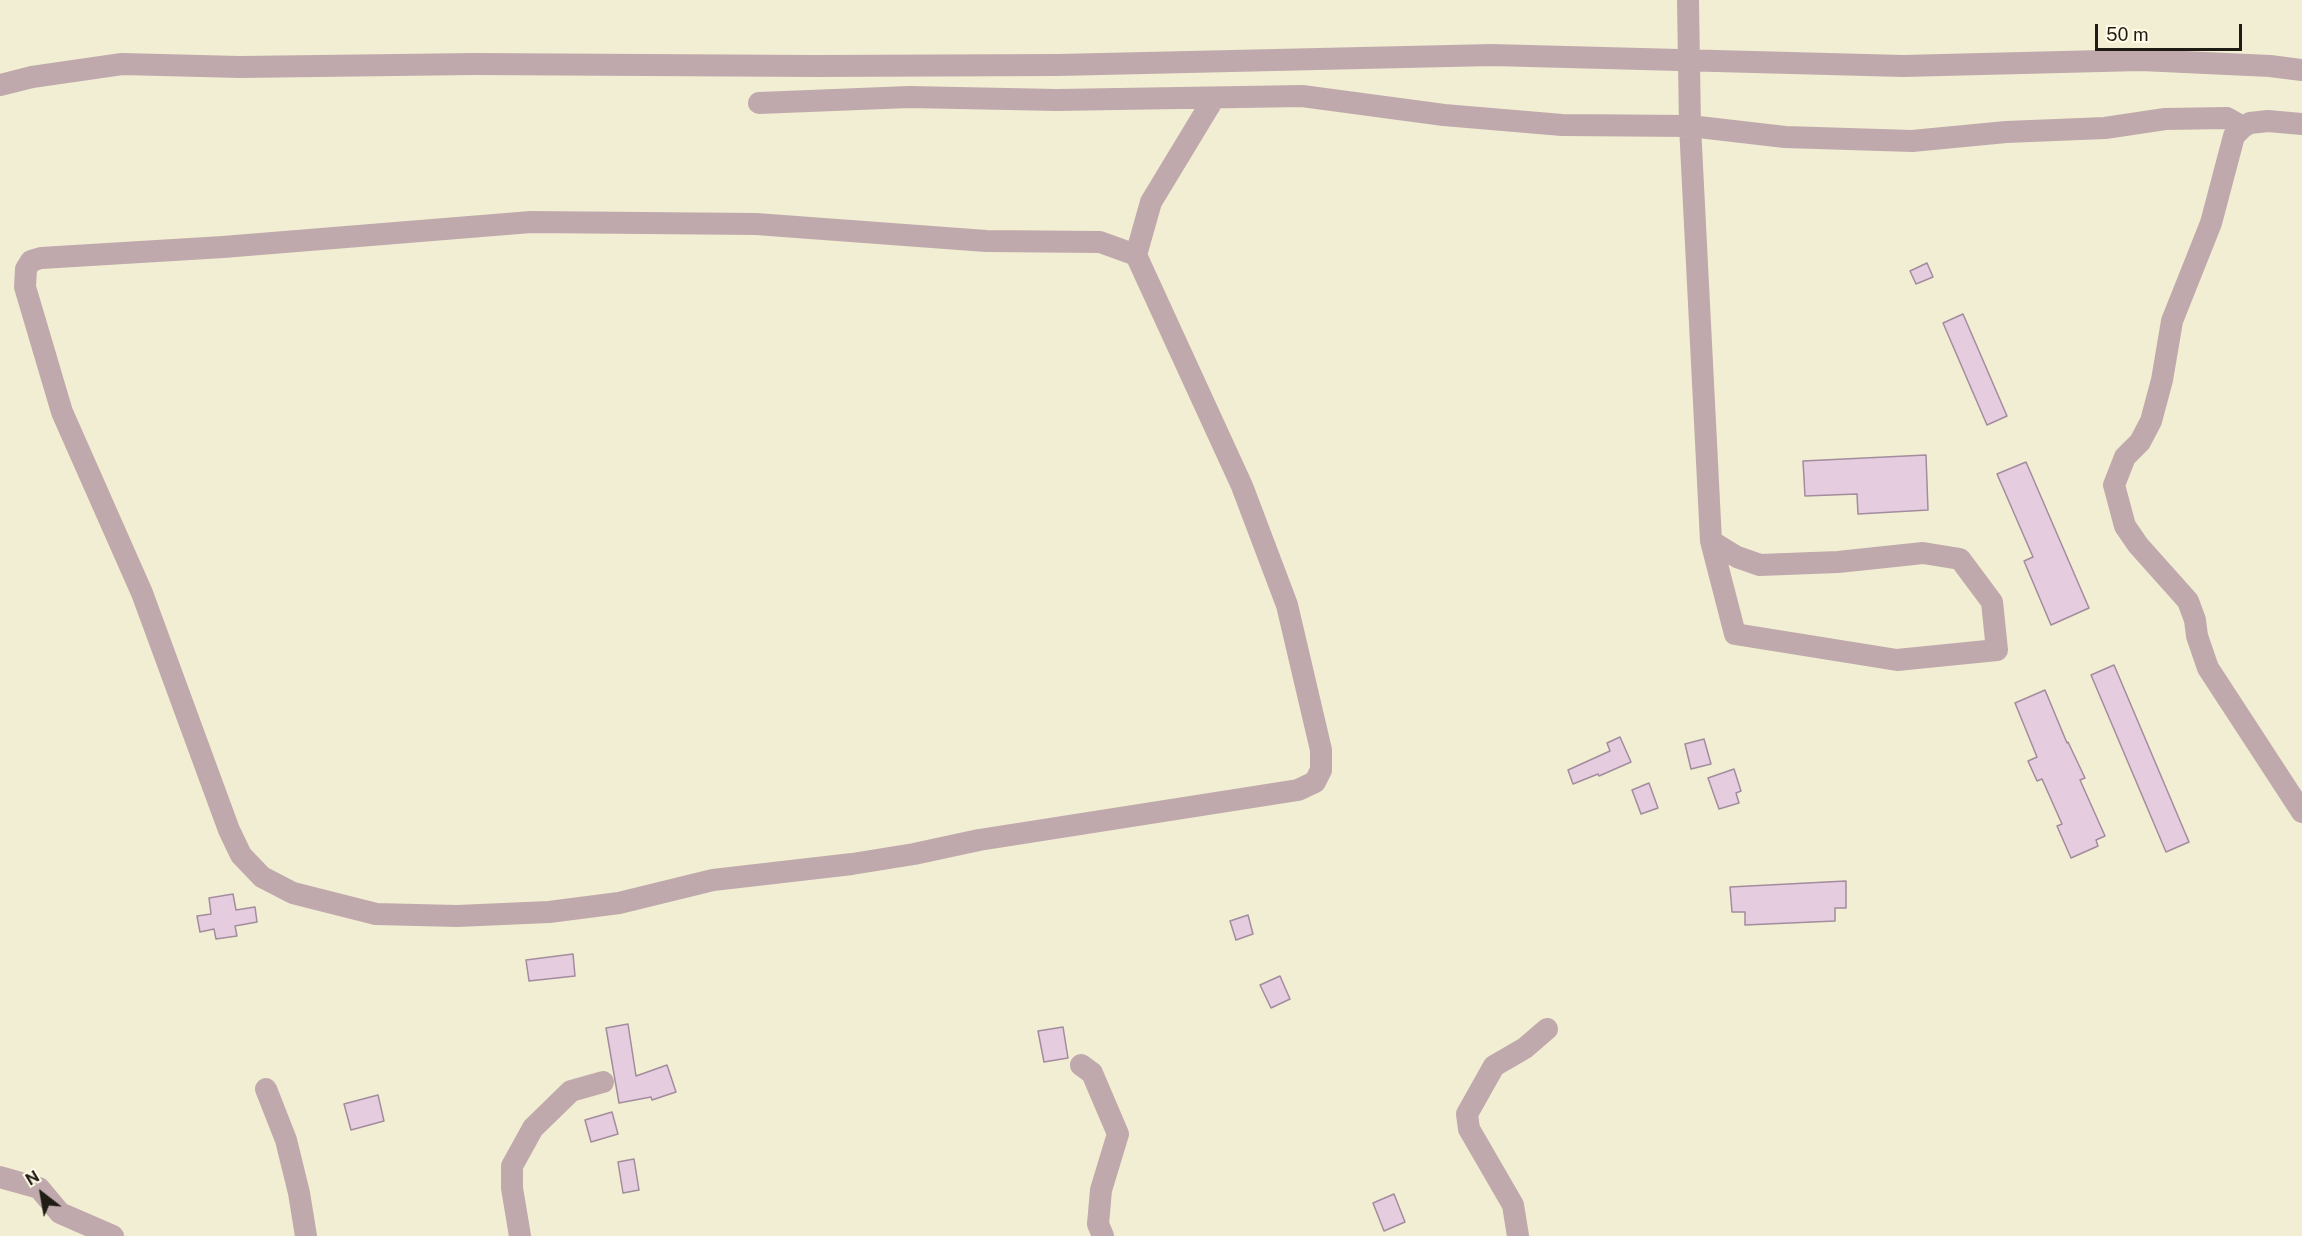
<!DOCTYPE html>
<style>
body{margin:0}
#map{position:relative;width:2302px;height:1236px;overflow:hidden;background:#f2eed3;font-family:"Public Sans",sans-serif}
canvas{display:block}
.north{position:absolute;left:12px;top:1164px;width:60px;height:60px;-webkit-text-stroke:4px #fffbe6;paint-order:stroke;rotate:329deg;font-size:16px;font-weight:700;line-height:24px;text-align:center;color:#1e1c13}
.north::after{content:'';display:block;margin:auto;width:21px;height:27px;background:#1e1c13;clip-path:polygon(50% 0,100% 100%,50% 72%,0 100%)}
.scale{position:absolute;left:2095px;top:24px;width:147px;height:27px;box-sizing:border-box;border:3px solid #1e1c13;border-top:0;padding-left:8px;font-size:18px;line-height:21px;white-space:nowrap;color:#1e1c13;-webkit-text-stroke:4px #fffbe6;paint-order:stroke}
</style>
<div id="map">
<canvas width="2302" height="1236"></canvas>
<div class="north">N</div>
<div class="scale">50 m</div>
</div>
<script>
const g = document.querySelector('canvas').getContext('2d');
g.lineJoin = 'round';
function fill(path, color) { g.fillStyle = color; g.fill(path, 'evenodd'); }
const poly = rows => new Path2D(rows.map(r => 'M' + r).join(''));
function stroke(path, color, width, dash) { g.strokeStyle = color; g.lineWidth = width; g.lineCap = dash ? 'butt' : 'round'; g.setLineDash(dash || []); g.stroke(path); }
const building = poly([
 [1927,263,1933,277,1916,284,1910,271,1927,263],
 [1963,314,2007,416,1987,425,1943,323,1963,314],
 [1926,455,1928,510,1858,514,1857,494,1805,496,1803,461,1926,455],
 [2026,462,2089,608,2051,625,2024,561,2033,557,1997,474,2026,462],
 [2114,665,2189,842,2166,852,2091,675,2114,665],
 [2045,690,2067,743,2068,742,2085,778,2080,780,2105,836,2096,840,2098,846,2071,858,2057,826,2062,824,2042,779,2037,781,2028,761,2037,757,2015,703,2045,690],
 [1620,737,1631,762,1599,776,1598,774,1573,784,1568,770,1610,751,1607,743,1620,737],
 [1704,739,1711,764,1691,769,1685,744,1704,739],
 [1734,769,1741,791,1736,793,1739,803,1719,809,1708,778,1734,769],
 [1649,783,1658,808,1641,814,1632,790,1649,783],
 [1846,881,1846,908,1835,908,1835,921,1745,925,1745,912,1732,912,1730,887,1846,881],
 [233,894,236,910,255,907,257,922,235,926,237,936,216,939,214,929,200,932,197,916,211,914,209,898,233,894],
 [1248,915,1253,934,1236,940,1230,921,1248,915],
 [573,954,575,976,529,981,526,960,573,954],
 [1280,976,1290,999,1271,1008,1260,985,1280,976],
 [628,1024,636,1076,667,1065,676,1092,652,1100,651,1097,619,1103,606,1028,628,1024],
 [1063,1027,1068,1058,1044,1062,1038,1031,1063,1027],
 [378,1095,384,1121,351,1130,344,1104,378,1095],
 [612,1112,618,1134,591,1142,585,1120,612,1112],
 [634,1159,639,1190,623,1193,618,1162,634,1159],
 [1394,1194,1405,1222,1384,1231,1373,1203,1394,1194]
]);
const minor = poly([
 [1688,0,1690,126,1711,541,1735,634,1897,660,1997,650,1992,602,1960,559,1923,553,1838,562,1760,565,1737,557,1711,541],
 [0,85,32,77,122,64,240,67,474,64,815,66,1058,65,1492,55,1903,66,2141,60,2270,66,2302,70],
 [759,103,909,97,1057,100,1302,96,1444,115,1562,125,1690,126,1785,137,1912,141,2006,132,2105,128,2165,119,2227,118,2243,127],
 [2302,124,2268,121,2250,123,2243,127,2234,136,2211,223,2172,321,2162,380,2151,421,2140,442,2125,457,2114,485,2125,526,2138,545,2188,601,2195,620,2197,636,2208,668,2302,812],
 [1136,255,1100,242,986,241,756,224,531,222,223,247,41,258,31,261,26,269,25,287,62,412,142,593,229,830,241,855,262,877,293,893,376,914,457,916,549,912,619,903,713,880,852,864,914,854,979,840,1298,790,1315,782,1321,770,1321,750,1287,605,1242,486,1136,255,1151,202,1214,98],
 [1081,1065,1092,1073,1118,1134,1101,1190,1098,1224,1103,1236],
 [266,1089,286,1140,299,1193,306,1236],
 [0,1177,39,1188,60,1213,113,1236],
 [520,1236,512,1188,512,1166,533,1128,571,1091,603,1082],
 [1518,1236,1513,1205,1469,1129,1467,1114,1494,1066,1525,1048,1547,1029]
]);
fill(building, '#e5cddf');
stroke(building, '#a28c9d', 1.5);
stroke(minor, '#c0a9ac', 22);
</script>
